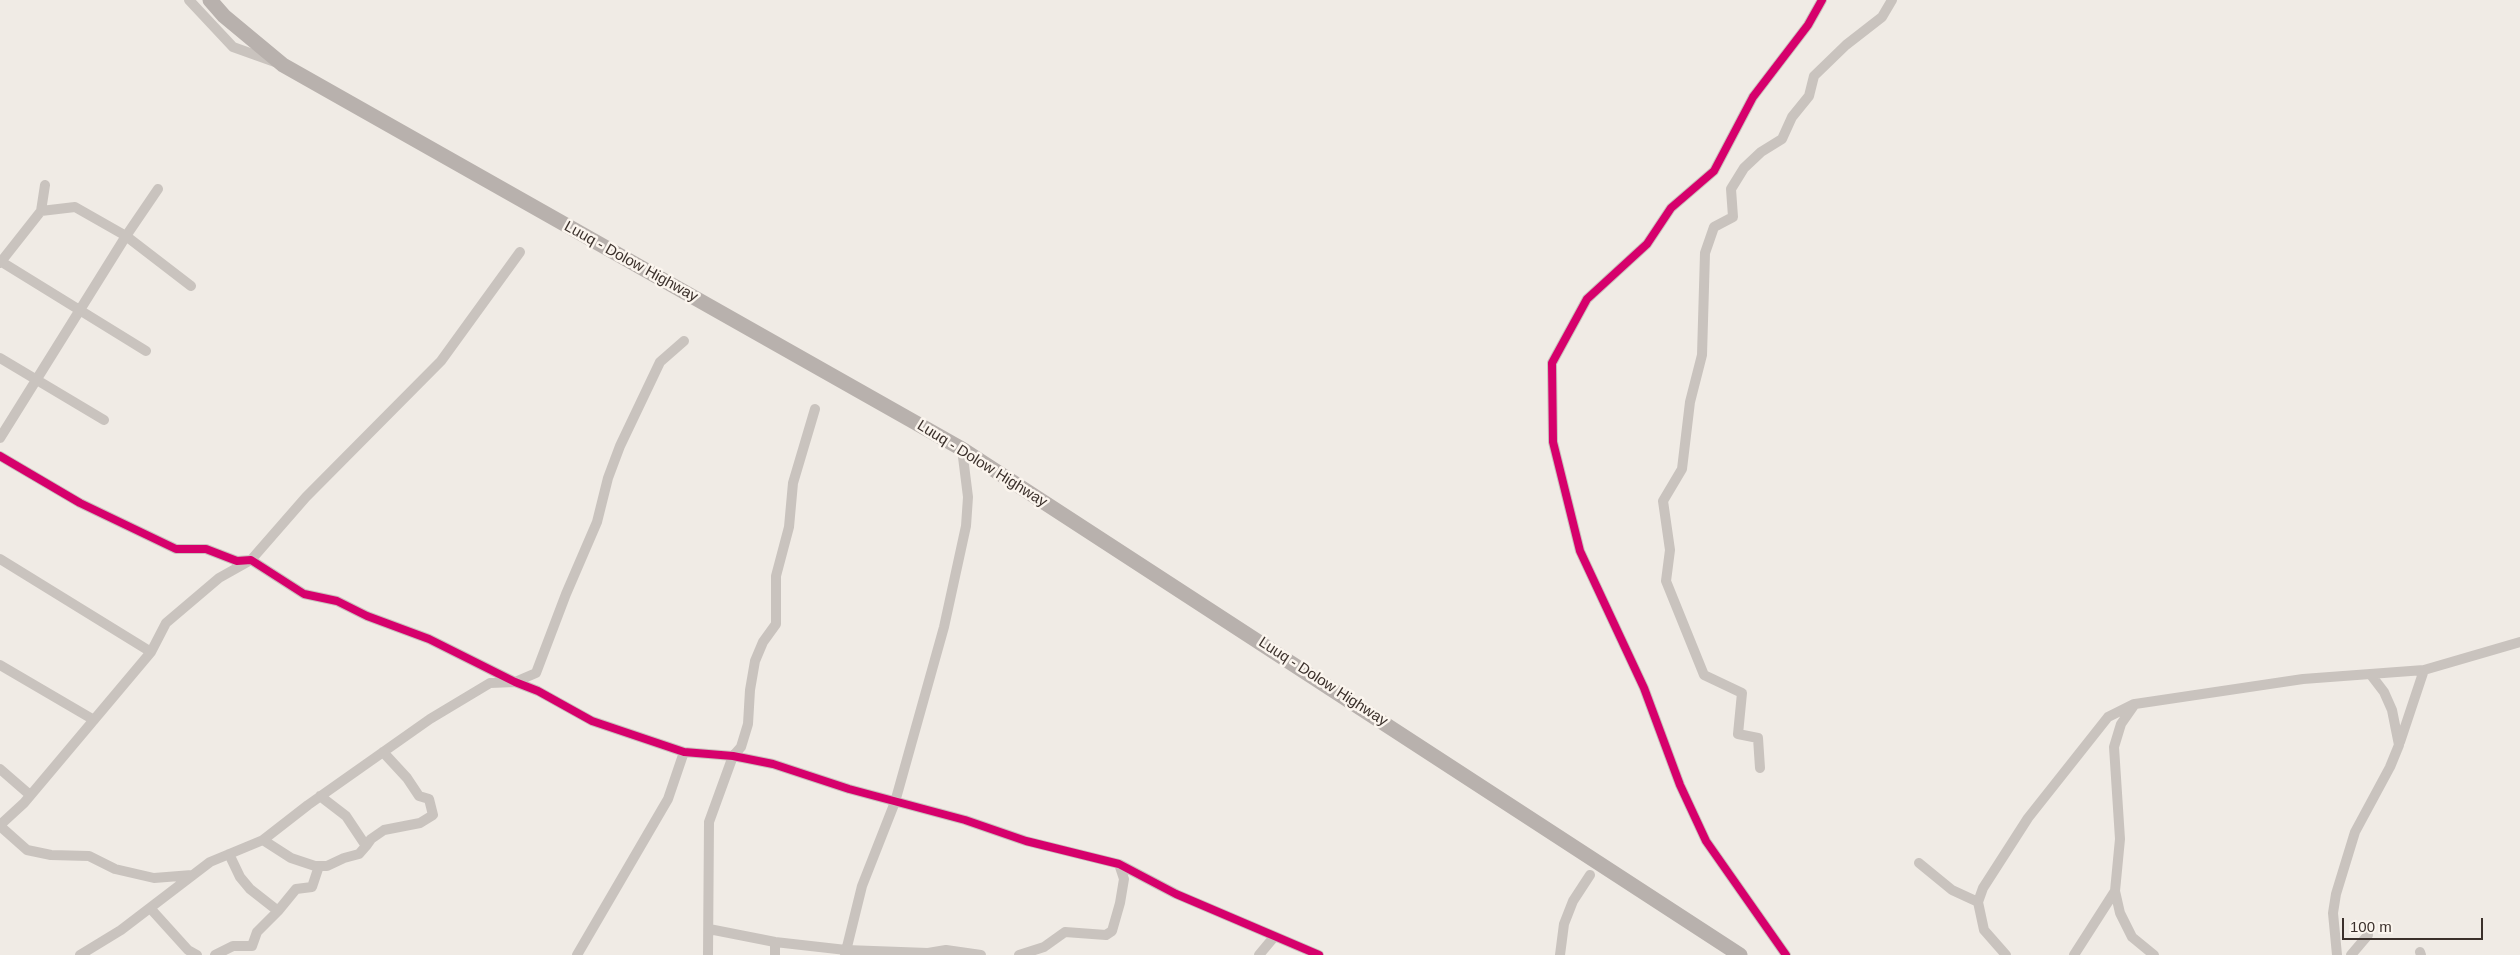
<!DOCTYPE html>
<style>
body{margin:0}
#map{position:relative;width:2520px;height:955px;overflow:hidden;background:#f0ebe5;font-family:Arial,sans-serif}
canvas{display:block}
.scale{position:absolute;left:2342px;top:918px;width:141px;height:22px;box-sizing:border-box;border:2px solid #3b302b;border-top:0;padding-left:6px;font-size:15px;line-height:18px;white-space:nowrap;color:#3b302b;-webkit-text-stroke:4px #fbf5ee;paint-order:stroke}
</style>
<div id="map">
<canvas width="2520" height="955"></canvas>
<div class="scale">100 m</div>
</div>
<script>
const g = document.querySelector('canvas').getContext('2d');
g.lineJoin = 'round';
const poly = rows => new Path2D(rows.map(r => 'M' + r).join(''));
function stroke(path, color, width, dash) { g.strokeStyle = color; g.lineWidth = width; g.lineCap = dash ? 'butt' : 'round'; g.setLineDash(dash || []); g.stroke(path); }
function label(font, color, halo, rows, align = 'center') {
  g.font = font + ' Arial,sans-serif'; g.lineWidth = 5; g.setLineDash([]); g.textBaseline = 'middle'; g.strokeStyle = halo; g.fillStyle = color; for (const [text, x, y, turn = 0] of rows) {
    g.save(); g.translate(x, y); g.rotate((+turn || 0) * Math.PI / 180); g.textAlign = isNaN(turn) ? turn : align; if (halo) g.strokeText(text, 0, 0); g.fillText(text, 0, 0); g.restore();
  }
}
const minor = poly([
 [189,0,233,47,275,62],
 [41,211,75,207,126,236,191,286],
 [0,261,146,351],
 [0,263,41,211,45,185],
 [0,358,104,420],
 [0,438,126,236,158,189],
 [0,456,80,503,176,549,206,549,237,561,251,560,304,594,337,601,367,616,429,639,515,682,538,691,592,721,684,752,733,756,773,764,849,789,965,820,1026,841,1119,864,1176,894,1319,955],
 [0,559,151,652],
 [0,665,94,720],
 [2400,742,2424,670,2520,642],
 [1760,768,1758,738,1738,734,1742,693,1704,675,1666,581,1670,550,1663,501,1682,469,1690,402,1702,355,1705,253,1714,227,1733,217,1731,189,1744,168,1761,152,1782,139,1792,117,1809,96,1814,76,1846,45,1882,17,1892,0],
 [0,769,30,795],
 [0,825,24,803,151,652,166,623,219,578,251,560,306,497,441,361,520,252],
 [0,826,27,850,51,855,89,856,115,869,154,878,192,875],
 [263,840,291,858,315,866,327,866,344,858,359,854,366,846,346,816,320,796],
 [366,846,371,839,384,830,420,823,433,815,429,799,419,796,407,778,383,752],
 [229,854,240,877,250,889,278,911,296,889,312,887,319,866],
 [1919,863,1952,890,1978,902,1984,930,2006,955],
 [2115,891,2120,839,2114,747,2121,724,2135,704,2303,679,2424,670],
 [1978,902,1983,888,2028,818,2108,717,2134,704],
 [150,908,188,950,197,955],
 [709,929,775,942,846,950,928,953,946,950,981,955],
 [2420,952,2421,955],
 [80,955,121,930,210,862,263,840,308,805,430,719,490,683,515,682,536,673,566,594,597,522,608,478,620,446,660,362,684,341],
 [215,955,233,946,252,946,257,932,278,911],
 [577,955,668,799,684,752],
 [708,955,709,822,733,756,741,747,748,724,750,690,755,661,763,642,776,624,776,576,789,527,793,483,815,409],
 [775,955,775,942],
 [845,955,862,886,895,802,944,627,966,526,968,497,962,449],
 [1019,955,1044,947,1065,932,1106,935,1112,931,1120,903,1124,879,1119,864],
 [1259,955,1274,937],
 [1560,955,1564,924,1573,901,1590,875],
 [1786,955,1706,841,1680,785,1644,688,1580,551,1553,442,1552,363,1587,299,1647,244,1671,208,1714,171,1753,97,1808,25,1822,0],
 [2074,955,2115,891,2120,913,2132,937,2154,955],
 [2337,955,2333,913,2336,894,2355,832,2390,767,2399,745,2392,710,2384,692,2371,675],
 [2351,955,2368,935]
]);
const primary = poly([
 [210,0,224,16,283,65,962,449,1740,955]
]);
const cycleway = poly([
 [0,456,80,503,176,549,206,549,237,561,251,560,304,594,337,601,367,616,429,639,515,682,538,691,592,721,684,752,733,756,773,764,849,789,965,820,1026,841,1119,864,1176,894,1319,955],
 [1786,955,1706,841,1680,785,1644,688,1580,551,1553,442,1552,363,1587,299,1647,244,1671,208,1714,171,1753,97,1808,25,1822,0]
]);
const streetNames = [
 ["Luuq - Dolow Highway",631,262,29],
 ["Luuq - Dolow Highway",982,464,32],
 ["Luuq - Dolow Highway",1323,682,33]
];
stroke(minor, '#c9c3be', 10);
stroke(primary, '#b8b1ad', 15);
stroke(cycleway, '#d6006c', 8);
label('15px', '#3b302b', '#fbf5ee', streetNames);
</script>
